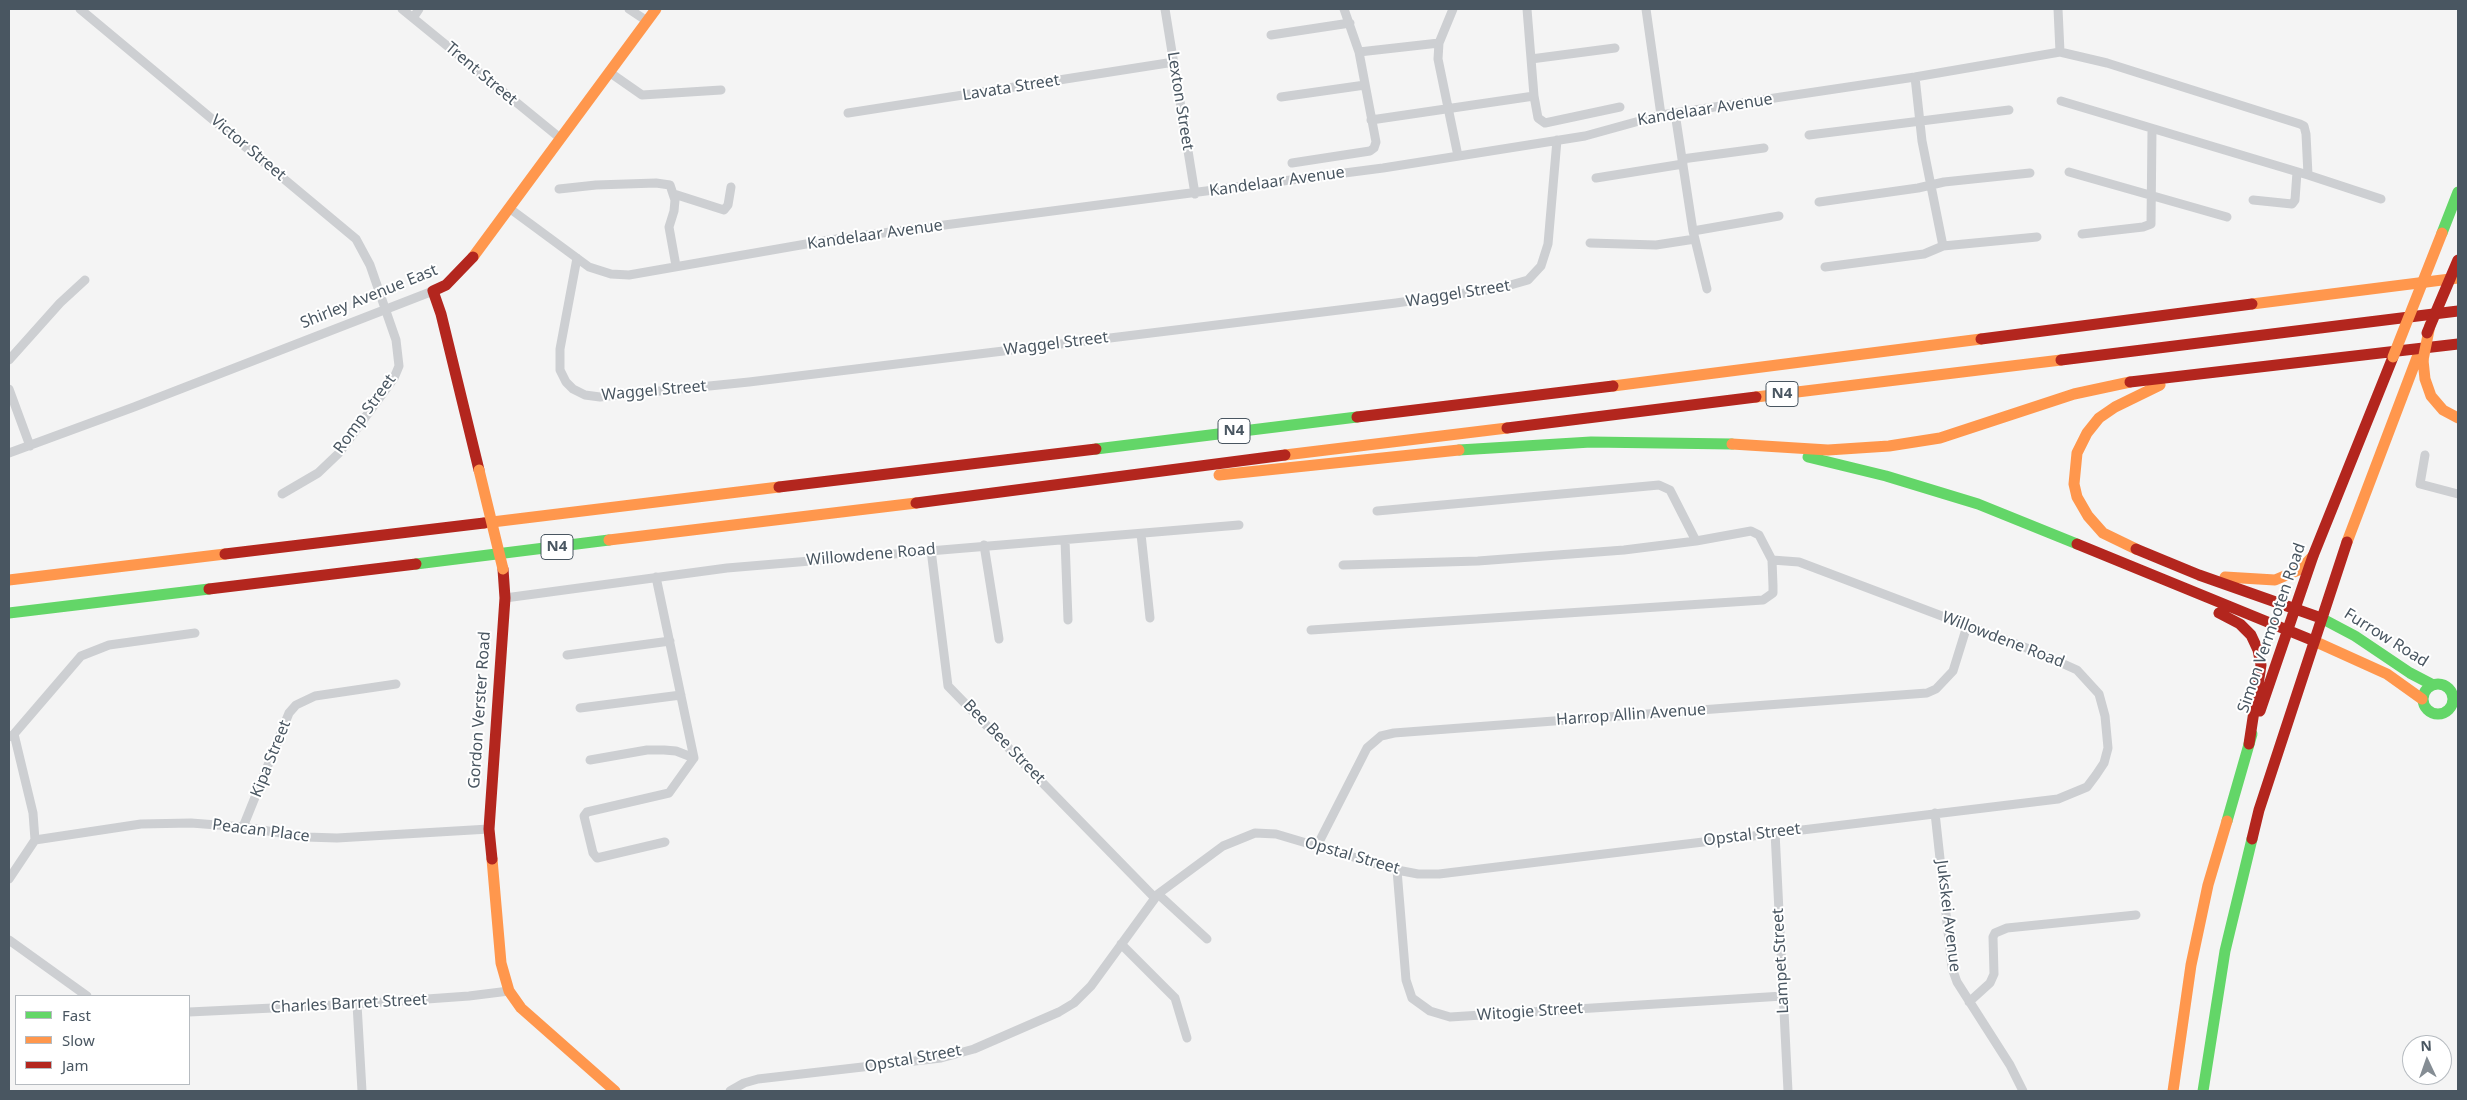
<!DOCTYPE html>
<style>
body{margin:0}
#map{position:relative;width:2467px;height:1100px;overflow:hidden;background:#f4f4f4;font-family:"Noto Sans",sans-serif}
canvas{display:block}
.frame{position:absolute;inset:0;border:10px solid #495661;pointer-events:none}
.legend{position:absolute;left:15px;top:995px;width:175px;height:90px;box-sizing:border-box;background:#fff;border:1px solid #b6bbc0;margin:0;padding:6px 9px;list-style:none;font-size:15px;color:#495661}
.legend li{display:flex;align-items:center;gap:10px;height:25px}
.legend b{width:25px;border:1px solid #b6bbc0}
.north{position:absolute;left:2402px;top:1035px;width:50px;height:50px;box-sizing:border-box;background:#fff;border:1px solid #b6bbc0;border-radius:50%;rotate:357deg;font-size:14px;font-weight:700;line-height:20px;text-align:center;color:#495661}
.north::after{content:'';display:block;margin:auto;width:18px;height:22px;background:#858d94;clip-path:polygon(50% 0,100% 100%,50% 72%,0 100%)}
</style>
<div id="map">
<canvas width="2467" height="1100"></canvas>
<div class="frame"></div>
<ul class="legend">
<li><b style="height:6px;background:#63d668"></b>Fast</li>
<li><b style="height:6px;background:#ff974d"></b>Slow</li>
<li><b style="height:6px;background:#b3261e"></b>Jam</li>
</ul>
<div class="north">N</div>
</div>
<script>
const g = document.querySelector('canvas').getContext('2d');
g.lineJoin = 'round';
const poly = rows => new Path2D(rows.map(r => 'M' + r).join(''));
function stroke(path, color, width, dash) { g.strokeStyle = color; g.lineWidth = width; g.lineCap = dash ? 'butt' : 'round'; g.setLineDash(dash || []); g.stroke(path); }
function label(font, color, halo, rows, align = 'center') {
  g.font = font + ' "Noto Sans",sans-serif'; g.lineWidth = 4; g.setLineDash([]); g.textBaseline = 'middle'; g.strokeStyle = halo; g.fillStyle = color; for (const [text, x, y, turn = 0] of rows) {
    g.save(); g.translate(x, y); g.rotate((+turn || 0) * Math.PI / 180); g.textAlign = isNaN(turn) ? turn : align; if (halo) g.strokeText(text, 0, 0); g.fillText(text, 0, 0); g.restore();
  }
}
const street = poly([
 [80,9,356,239,370,265,396,340,399,366,394,378,339,453,318,473,282,494],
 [402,9,560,138],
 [629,9,647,21],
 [1165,9,1195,194],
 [1453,9,1439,43,1438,59,1458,156],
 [1527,9,1534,96],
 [1646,9,1661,115],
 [2058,9,2060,52],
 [413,18,419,9],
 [1271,35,1350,23],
 [1359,52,1439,43],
 [1531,59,1615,48],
 [609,72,642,95,721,90],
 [1915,77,1922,141,1943,246,2037,237],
 [1281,97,1365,85],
 [2061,101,2308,175],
 [848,113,1174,62],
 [1675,113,1693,231,1707,289],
 [1371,120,1534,96,1538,118,1545,123,1620,107],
 [1809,135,2009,110],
 [1682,159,1764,148],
 [1292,163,1370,151,1374,148,1376,142,1359,52,1344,9],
 [2069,172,2227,217],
 [1596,178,1683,164],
 [559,189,596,185,656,183,670,185,675,200,674,211,669,227,676,266],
 [674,194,724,210,728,205,731,187],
 [2253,200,2292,204,2295,200,2297,172],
 [1819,202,1918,188,1944,182,2030,173],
 [509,208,589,267,611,274,629,275,829,240,1383,168,1585,136,1661,115,1915,77,2060,52,2107,63,2300,124,2304,126,2306,134,2308,175,2381,199],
 [1693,231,1779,216],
 [2082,234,2143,227,2151,224,2152,130],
 [1590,243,1656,245,1695,239],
 [577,258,560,349,560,370,566,382,573,389,585,395,600,397,749,382,1192,328,1396,303,1500,288,1528,280,1541,266,1548,244,1557,140],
 [1825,267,1924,254,1943,246],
 [9,360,60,303,85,280],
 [9,389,30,446],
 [9,453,134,407,433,291],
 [2425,455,2420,484,2458,494],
 [1377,511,1659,485,1670,490,1696,541],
 [1141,534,1150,618],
 [1065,540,1068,620],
 [984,545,999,639],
 [931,550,948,686,1155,898],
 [656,577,694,758,669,793,587,812,584,816,593,853,597,858,665,842],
 [505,598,727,568,1239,525],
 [1311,630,1763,600,1773,593,1773,586,1772,560,1759,535,1751,531,1696,541,1624,550,1478,561,1343,565],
 [567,655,670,641],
 [580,708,681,695],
 [14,734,33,813,35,840],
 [9,737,14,734,81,656,109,645,195,633],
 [590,760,647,750,664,750,676,751,694,758],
 [1935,813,1952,968,1957,982,2010,1065,2023,1091],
 [243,827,289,713,296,705,315,696,396,684],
 [1775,832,1788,1091],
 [35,840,141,824,191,823,243,827,306,837,337,838,489,829],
 [1317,846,1367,748,1381,736,1394,733,1927,693,1936,689,1953,671,1967,626],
 [1397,870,1406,980,1412,998,1430,1011,1450,1017,1783,996],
 [9,879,35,840],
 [1158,894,1207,939],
 [9,940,87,996],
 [1121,944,1175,998,1187,1038],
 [1969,1002,1990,983,1994,974,1993,937,1995,933,2007,928,2136,915],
 [357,1004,362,1091],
 [189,1012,357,1004,469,996,509,991],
 [730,1091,744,1083,758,1079,941,1058,974,1049,1059,1012,1074,1003,1091,986,1158,894,1223,846,1255,833,1276,834,1397,870,1418,874,1439,874,2058,799,2087,787,2096,775,2104,763,2108,748,2105,716,2099,694,2077,670,2037,652,1799,562,1772,560]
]);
const fast = poly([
 [2442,233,2458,192],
 [1096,449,1357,417],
 [1459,450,1591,442,1732,444],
 [1808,457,1886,476,1978,504,2077,544],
 [416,564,609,540],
 [9,613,209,589],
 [2321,618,2355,636,2410,673,2433,685],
 '2423 699a15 15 0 1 1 30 0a15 15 0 1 1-30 0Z',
 [2227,821,2252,734],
 [2203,1091,2225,951,2252,839]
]);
const slow = poly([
 [473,257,656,9],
 [2252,304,2458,278],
 [2423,360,2425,379,2431,396,2443,410,2458,418],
 [1613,386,1981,339],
 [1756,397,2061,360],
 [1732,444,1828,450,1889,446,1940,438,2074,394,2130,382],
 [1285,455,1507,428],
 [1219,475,1459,450],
 [484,523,779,487],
 [609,540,916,503],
 [2347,542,2418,355],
 [2136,549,2103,533,2088,516,2077,497,2074,484,2077,453,2087,433,2099,418,2115,407,2160,385],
 [2225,577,2275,580,2301,569,2313,556],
 [9,580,225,554],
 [2314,641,2387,674,2422,699],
 [492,859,501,963,509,991,521,1008,615,1091],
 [2173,1091,2191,965,2208,885,2227,821]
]);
const jam = poly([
 [473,257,446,285,433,291,441,314,479,470],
 [1981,339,2252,304],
 [2061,360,2458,311],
 [2130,382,2458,344],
 [1357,417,1613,386],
 [1507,428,1756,397],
 [779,487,1096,449],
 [916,503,1285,455],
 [2077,544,2314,641],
 [2136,549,2199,575,2321,618],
 [225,554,484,523],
 [209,589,416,564],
 [2219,613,2240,624,2251,635,2258,650,2261,665,2249,744],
 [2260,711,2313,556,2393,357],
 [2252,839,2259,810,2347,542],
 [492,859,489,829,505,598,503,569]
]);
const slowBridge = poly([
 [2393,357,2442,233],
 [2423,360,2430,325],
 [479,470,503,569]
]);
const jamBridge = poly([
 [2427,333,2458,260]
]);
const shields = [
 [1782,394,32],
 [1234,431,32],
 [557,547,32]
];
const shieldNames = [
 ["N4",1782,394],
 ["N4",1234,431],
 ["N4",557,547]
];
const streetNames = [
 ["Trent Street",481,74,40],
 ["Lavata Street",1011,88,-9],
 ["Lexton Street",1180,101,81],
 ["Kandelaar Avenue",1705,110,-9],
 ["Victor Street",248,148,40],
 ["Kandelaar Avenue",1277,182,-8],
 ["Kandelaar Avenue",875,235,-8],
 ["Waggel Street",1458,294,-9],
 ["Shirley Avenue East",369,297,-22],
 ["Waggel Street",1056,344,-7],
 ["Waggel Street",654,391,-5],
 ["Romp Street",365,414,-54],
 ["Willowdene Road",871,555,-5],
 ["Simon Vermooten Road",2272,628,-71],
 ["Furrow Road",2386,638,32],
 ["Willowdene Road",2003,640,21],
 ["Gordon Verster Road",480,710,-86],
 ["Harrop Allin Avenue",1631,715,-4],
 ["Bee Bee Street",1004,742,46],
 ["Kipa Street",271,759,-68],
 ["Peacan Place",261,831,7],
 ["Opstal Street",1752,835,-7],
 ["Opstal Street",1352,856,16],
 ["Jukskei Avenue",1948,916,83],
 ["Lampet Street",1781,961,-93],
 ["Charles Barret Street",349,1004,-3],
 ["Witogie Street",1530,1012,-4],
 ["Opstal Street",913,1059,-10]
];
stroke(street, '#cdcfd2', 9);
stroke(fast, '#63d668', 11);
stroke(slow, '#ff974d', 11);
stroke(jam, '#b3261e', 11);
stroke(slowBridge, '#ff974d', 11);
stroke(jamBridge, '#b3261e', 11);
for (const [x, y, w] of shields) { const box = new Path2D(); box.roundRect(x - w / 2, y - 12.5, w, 25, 4); g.fillStyle = '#fff'; g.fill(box); stroke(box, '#495661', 1); }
label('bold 15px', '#495661', null, shieldNames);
label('16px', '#495661', '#fff', streetNames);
</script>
